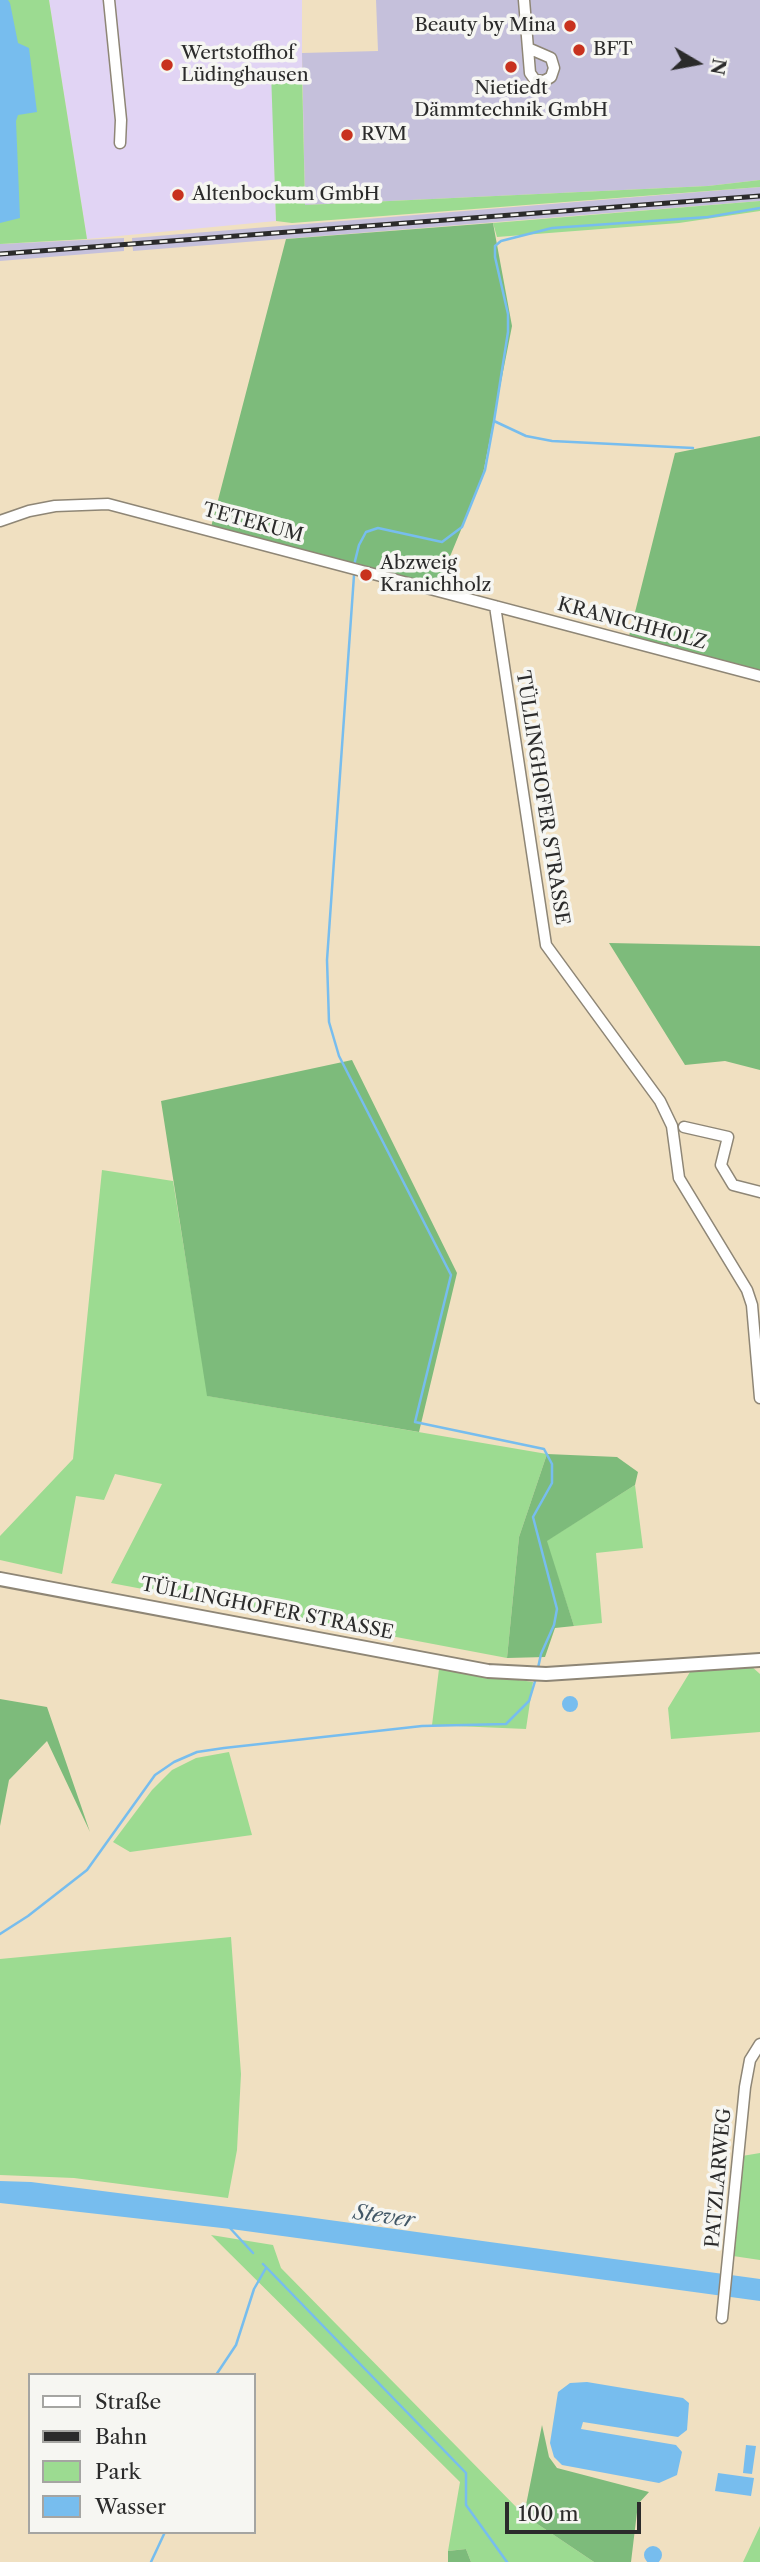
<!DOCTYPE html>
<meta charset="utf-8">
<style>
body{margin:0}
#map{position:relative;width:760px;height:2562px;overflow:hidden;background:#f0e0c1;font-family:"Libre Caslon Text",serif}
canvas{display:block}
.legend{position:absolute;left:28px;top:2373px;width:228px;height:161px;box-sizing:border-box;background:#f6f6f2;border:2px solid #a5a5a2;margin:0;padding:9px 12px;list-style:none;font-size:21px;color:#2b2b2b}
.legend li{display:flex;align-items:center;gap:14px;height:35px}
.legend b{width:35px;border:2px solid #a5a5a2}
.north{position:absolute;left:662px;top:28px;width:70px;height:70px;-webkit-text-stroke:5px #f6f6f2;paint-order:stroke;rotate:100deg;font-size:19px;font-weight:700;line-height:28px;text-align:center;color:#2b2b2b}
.north::after{content:'';display:block;margin:auto;width:24px;height:32px;background:#2b2b2b;clip-path:polygon(50% 0,100% 100%,50% 72%,0 100%)}
.scale{position:absolute;left:505px;top:2502px;width:136px;height:32px;box-sizing:border-box;border:4px solid #2b2b2b;border-top:0;padding-left:9px;font-size:21px;line-height:24px;white-space:nowrap;color:#2b2b2b;-webkit-text-stroke:5px #f6f6f2;paint-order:stroke}
</style>
<div id="map">
<canvas width="760" height="2562"></canvas>
<ul class="legend">
<li><b style="height:9px;background:#fff"></b>Straße</li>
<li><b style="height:9px;background:#2b2b2b"></b>Bahn</li>
<li><b style="height:19px;background:#9cdb91"></b>Park</li>
<li><b style="height:19px;background:#77bdee"></b>Wasser</li>
</ul>
<div class="north">N</div>
<div class="scale">100 m</div>
</div>
<script>
const g = document.querySelector('canvas').getContext('2d');
g.lineJoin = 'round';
function fill(path, color) { g.fillStyle = color; g.fill(path, 'evenodd'); }
const poly = rows => new Path2D(rows.map(r => 'M' + r).join(''));
function stroke(path, color, width, dash) { g.strokeStyle = color; g.lineWidth = width; g.lineCap = dash ? 'butt' : 'round'; g.setLineDash(dash || []); g.stroke(path); }
function label(font, color, halo, rows, align = 'center') {
  g.font = font + ' "Libre Caslon Text",serif'; g.lineWidth = 7; g.setLineDash([]); g.textBaseline = 'middle'; g.strokeStyle = halo; g.fillStyle = color; for (const [text, x, y, turn = 0] of rows) {
    g.save(); g.translate(x, y); g.rotate((+turn || 0) * Math.PI / 180); g.textAlign = isNaN(turn) ? turn : align; if (halo) g.strokeText(text, 0, 0); g.fillText(text, 0, 0); g.restore();
  }
}
const built = poly([
 [49,0,302,0,302,70,272,71,276,221,87,239]
]);
const industrial = poly([
 [376,0,760,0,760,180,708,186,305,205,302,53,378,51],
 [760,187,760,201,133,251,132,238],
 [124,238,124,251,0,261,0,244]
]);
const green = poly([
 [0,0,49,0,87,239,0,244],
 [302,70,305,205,708,186,760,180,760,187,292,223,276,221,271,71],
 [760,201,760,211,679,223,497,237,493,223],
 [102,1170,173,1181,208,1396,547,1454,519,1537,507,1658,111,1583,162,1484,115,1474,104,1500,76,1496,62,1574,0,1560,0,1536,73,1459],
 [635,1485,643,1548,596,1553,602,1623,574,1626,546,1541],
 [751,1666,760,1674,760,1732,671,1739,668,1708,690,1672],
 [439,1669,533,1682,526,1729,432,1725],
 [229,1752,252,1835,130,1852,113,1842,152,1790,172,1770,196,1758],
 [231,1937,241,2074,237,2150,228,2198,74,2178,0,2175,0,1959],
 [760,2153,760,2260,733,2256,742,2156],
 [211,2235,273,2245,281,2268,524,2515,594,2562,471,2562,466,2549,448,2551,460,2482],
 [760,2526,760,2562,743,2562]
]);
const forest = poly([
 [493,223,512,326,482,479,437,588,211,527,286,239],
 [760,436,760,674,628,640,675,453],
 [609,943,760,946,760,1070,725,1061,685,1065],
 [352,1060,457,1273,419,1432,207,1396,161,1101],
 [547,1454,617,1457,638,1472,635,1485,547,1541,574,1626,555,1628,545,1657,507,1658,519,1537],
 [0,1699,47,1707,90,1832,47,1741,9,1780,0,1826],
 [542,2425,549,2457,557,2468,649,2492,638,2504,631,2562,594,2562,524,2515],
 [466,2549,471,2562,448,2562,448,2551]
]);
const water = poly([
 [0,0,8,0,10,3,18,43,29,48,37,112,18,115,16,121,20,218,0,223],
 '562 1704a8 8 0 1 1 16 0a8 8 0 1 1-16 0Z',
 [0,2181,31,2182,300,2216,760,2279,760,2301,231,2229,0,2203],
 [587,2382,683,2398,689,2403,687,2430,678,2437,583,2422,581,2429,676,2445,682,2452,677,2475,659,2483,562,2465,554,2457,550,2443,558,2392,570,2383],
 [746,2445,756,2446,752,2474,743,2473],
 [718,2473,754,2478,751,2496,715,2491],
 '644 2555a9 9 0 1 1 18 0a9 9 0 1 1-18 0Z'
]);
const stream = poly([
 [494,421,508,332,508,314,495,257,495,246,501,241,552,228,708,217,760,208],
 [538,1668,541,1654,554,1625,557,1609,533,1517,552,1483,552,1464,544,1449,415,1422,451,1275,339,1056,329,1022,327,960,355,561,359,545,366,532,378,528,442,542,462,527,485,470,494,421,526,436,552,441,693,448],
 [0,1934,28,1916,87,1870,155,1775,174,1762,197,1752,224,1748,422,1726,506,1724,529,1701,536,1678],
 [229,2227,253,2253],
 [263,2264,466,2473,466,2505,507,2562],
 [216,2375,236,2345,254,2289,266,2268],
 [151,2562,165,2532]
]);
const minor = poly([
 [109,0,121,120,120,143],
 [524,0,530,73,535,80,544,81,551,77,554,68,551,58,528,48],
 [0,521,29,511,55,506,108,504,760,676],
 [495,606,546,945,660,1101,672,1126,679,1178,747,1290,752,1305,760,1398],
 [684,1127,728,1137,721,1165,733,1185,760,1192],
 [722,2318,745,2087,750,2060,760,2044]
]);
const major = poly([
 [0,1579,488,1671,546,1674,760,1660]
]);
const rail = poly([
 [0,254,760,196]
]);
const markers = [
 [570,26,7,"#c8321e"],
 [579,50,7,"#c8321e"],
 [167,65,7,"#c8321e"],
 [511,67,7,"#c8321e"],
 [347,135,7,"#c8321e"],
 [178,195,7,"#c8321e"],
 [366,575,7,"#c8321e"]
];
const poiNames = [
 ["Beauty by Mina",556,26,"right"],
 ["BFT",593,50],
 ["Wertstoffhof",181,54],
 ["Lüdinghausen",181,76],
 ["Nietiedt",511,89,"center"],
 ["Dämmtechnik GmbH",511,111,"center"],
 ["RVM",361,135],
 ["Altenbockum GmbH",192,195],
 ["Abzweig",380,564],
 ["Kranichholz",380,586]
];
const streetNames = [
 ["TETEKUM",253,523,15],
 ["KRANICHHOLZ",632,624,15],
 ["TÜLLINGHOFER STRASSE",542,798,81],
 ["TÜLLINGHOFER STRASSE",267,1609,11],
 ["PATZLARWEG",719,2178,-85]
];
const waterNames = [
 ["Stever",384,2217,8]
];
fill(built, '#e1d4f4');
fill(industrial, '#c5c0db');
fill(green, '#9cdb91');
fill(forest, '#7dbb7b');
fill(water, '#77bdee');
stroke(stream, '#77bdee', 2.5);
stroke(minor, '#8e8676', 13);
stroke(major, '#8e8676', 16);
stroke(minor, '#fff', 10);
stroke(major, '#fff', 12);
stroke(rail, '#2b2b2b', 5);
stroke(rail, '#f6f6f2', 2.5, [8]);
for (const [x, y, r, color] of markers) { const dot = new Path2D(); dot.arc(x, y, r, 0, 2 * Math.PI); g.fillStyle = color; g.fill(dot); stroke(dot, '#f6f6f2', 2.5); }
label('19px', '#2b2b2b', '#f6f6f2', poiNames, 'left');
label('19px', '#2b2b2b', '#f6f6f2', streetNames);
label('italic 21px', '#425766', '#f6f6f2', waterNames);
</script>
